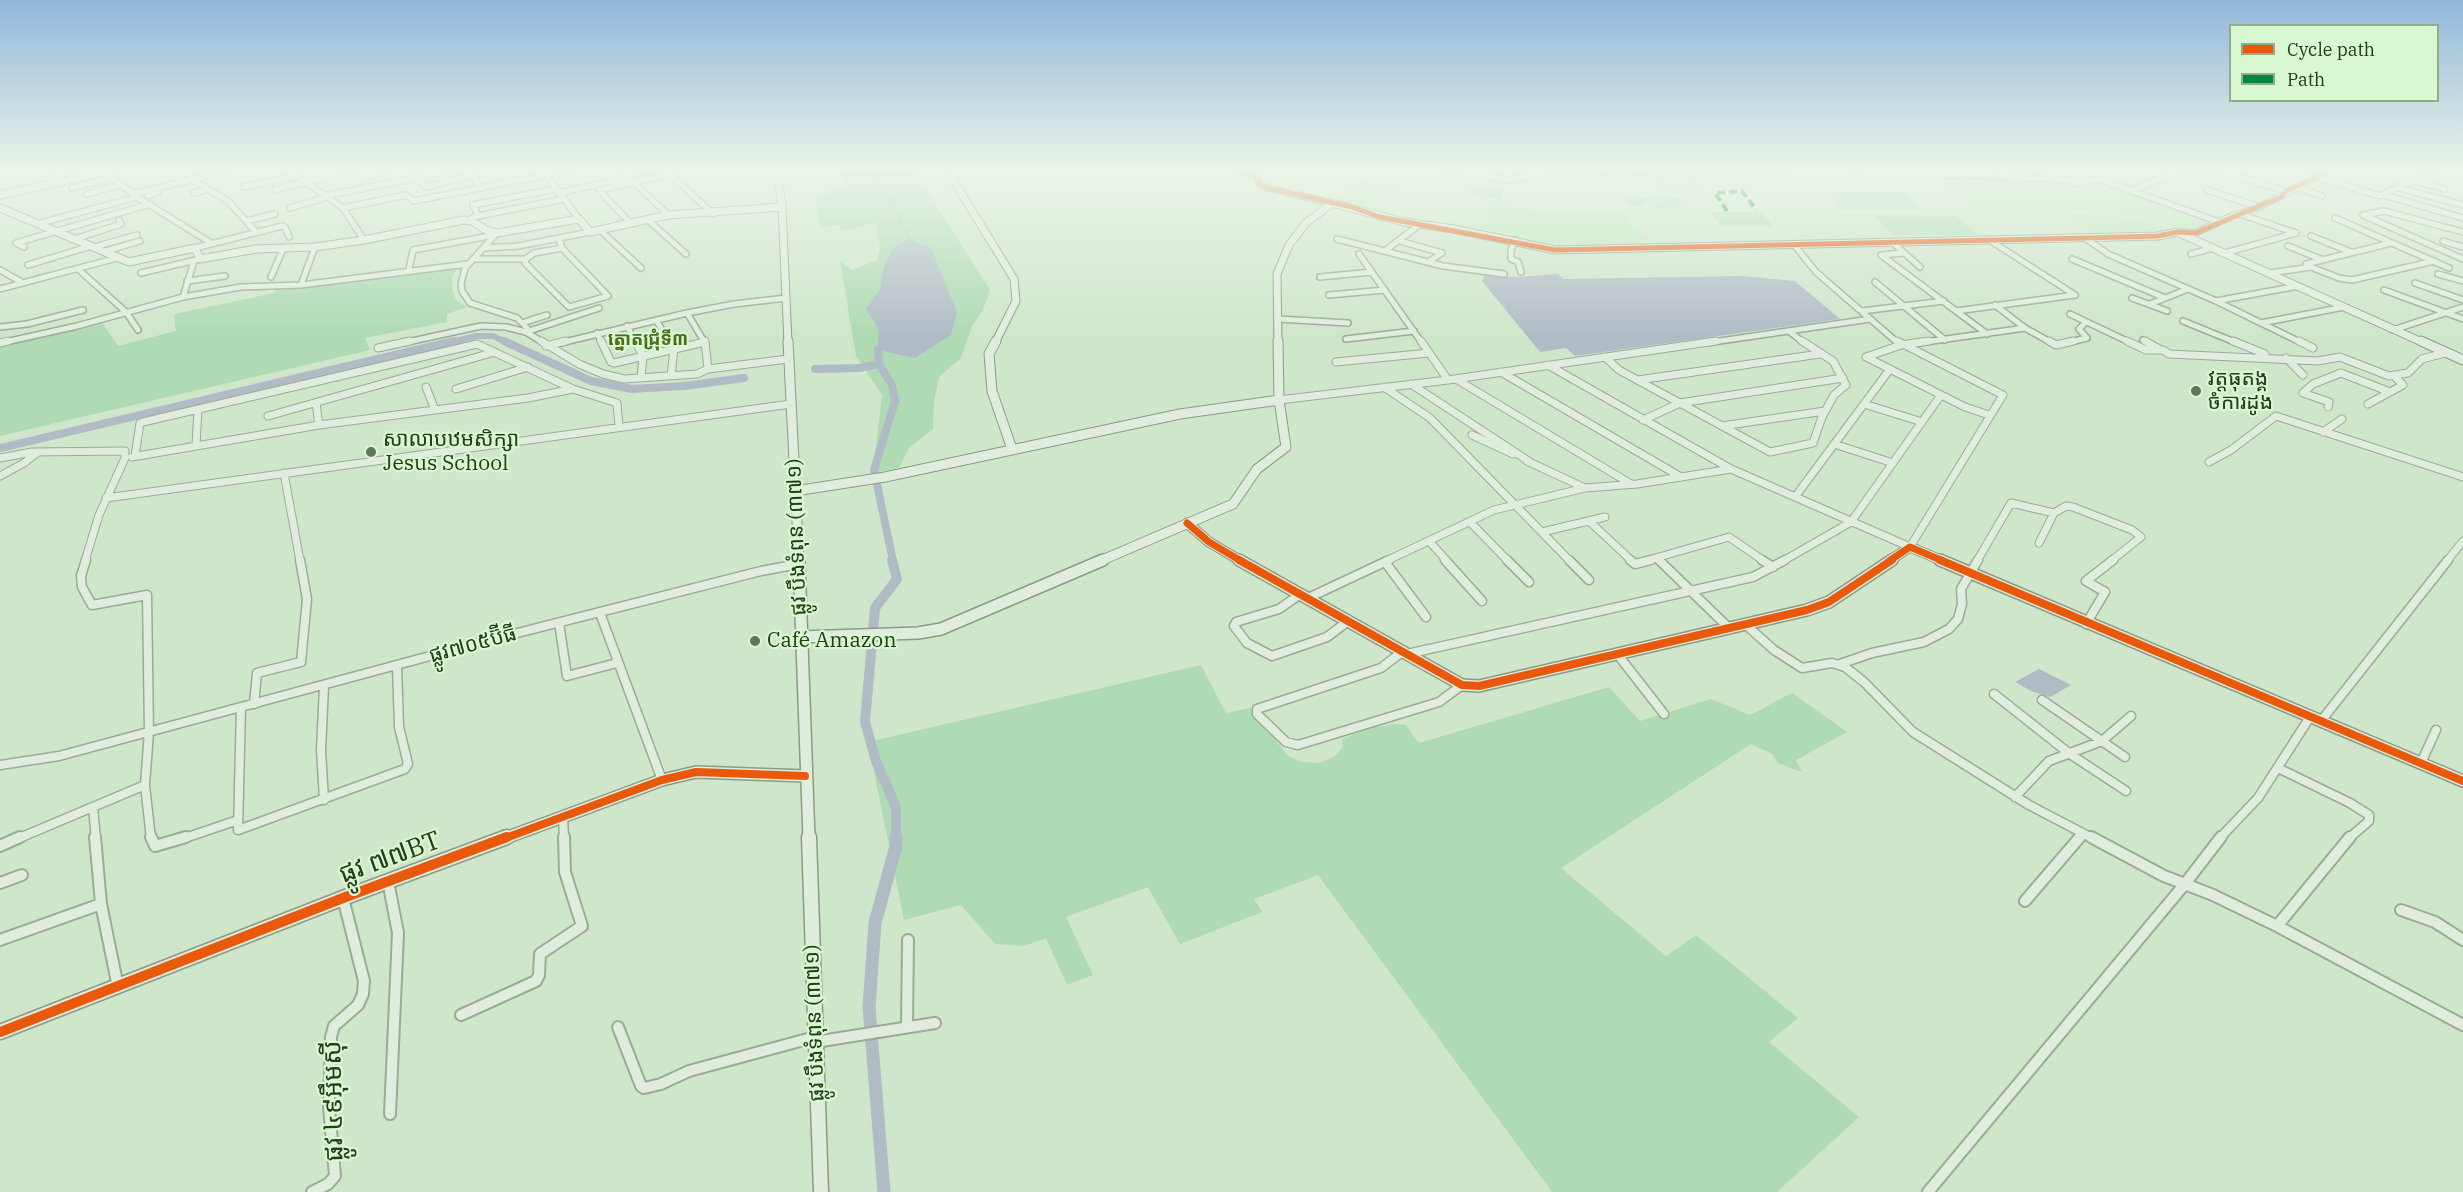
<!DOCTYPE html>
<meta charset="utf-8">
<style>
body{margin:0}
#map{position:relative;width:2463px;height:1192px;overflow:hidden;background:#d0e6cb;font-family:"IBM Plex Serif",serif}
canvas{display:block}
.legend{position:absolute;left:2229px;top:24px;width:210px;height:78px;box-sizing:border-box;background:#d7f8d1;border:2px solid #91ac89;margin:0;padding:8px 10px;list-style:none;font-size:18px;color:#283a1c}
.legend li{display:flex;align-items:center;gap:12px;height:30px}
.legend b{width:30px;border:2px solid #91ac89}
</style>
<div id="map">
<canvas width="2463" height="1192"></canvas>
<ul class="legend">
<li><b style="height:8px;background:#e8590c"></b>Cycle path</li>
<li><b style="height:8px;background:#00873e"></b>Path</li>
</ul>
</div>
<script>
const g = document.querySelector('canvas').getContext('2d');
g.lineJoin = 'round';
function fill(path, color) { g.fillStyle = color; g.fill(path, 'evenodd'); }
const poly = rows => new Path2D(rows.map(r => 'M' + r).join(''));
function stroke(path, color, width, dash) { g.strokeStyle = color; g.lineWidth = width; g.lineCap = dash ? 'butt' : 'round'; g.setLineDash(dash || []); g.stroke(path); }
function label(font, color, halo, rows, align = 'center') {
  g.font = font + ' "IBM Plex Serif","Noto Sans Khmer",serif'; g.lineWidth = 4.5; g.setLineDash([]); g.textBaseline = 'middle'; g.strokeStyle = halo; g.fillStyle = color; for (const [text, x, y, turn = 0] of rows) {
    g.save(); g.translate(x, y); g.rotate((+turn || 0) * Math.PI / 180); g.textAlign = isNaN(turn) ? turn : align; if (halo) g.strokeText(text, 0, 0); g.fillText(text, 0, 0); g.restore();
  }
}
const farmland = poly([
 [1933,175,2061,179,2076,185,2101,180,2199,216,2201,225,2181,229,2137,216,2097,211,1970,210,1966,206,1977,205,1961,190,1949,190],
 [1361,179,1396,186,1390,191,1383,190,1362,208,1338,200],
 [1494,203,1555,213,1626,213,1632,225,1636,225,1651,247,1555,248,1480,232],
 [2065,213,2135,218,2159,225,2171,231,2096,236]
]);
const green = poly([
 [839,170,914,170,990,290,983,310,972,326,961,358,939,377,934,402,933,429,909,448,899,468,873,473,882,395,856,356,840,261,852,270,877,260,880,248,876,223,842,231,838,225,820,228,816,204,817,194,841,188,846,181],
 [1652,174,1693,174,1704,187,1662,187],
 [1477,184,1503,186,1501,199,1468,194],
 [1828,192,1904,192,1921,209,1843,209],
 [1622,197,1678,198,1683,205,1672,208,1655,208,1654,205,1658,204,1657,202,1667,199,1647,200,1644,201,1645,204,1631,206,1627,205],
 [1711,212,1762,212,1773,226,1721,226],
 [1874,216,1956,216,1978,235,1893,235],
 [460,266,452,276,453,290,456,300,467,307,447,314,447,322,365,338,370,350,0,436,0,345,89,326,101,321,118,346,176,331,174,314,274,293,277,289,410,275],
 [1201,665,1226,713,1250,708,1288,756,1301,762,1320,763,1334,757,1343,747,1342,739,1368,729,1393,724,1406,725,1419,743,1609,687,1640,721,1711,699,1750,715,1792,693,1847,732,1796,760,1802,772,1778,763,1772,754,1751,744,1561,868,1666,956,1696,935,1798,1018,1769,1042,1859,1117,1777,1192,1552,1192,1318,875,1254,899,1262,912,1180,944,1148,887,1066,917,1093,975,1067,985,1046,938,1024,946,995,944,961,905,904,920,868,742]
]);
const water = poly([
 [910,239,931,248,957,312,951,335,915,358,878,350,878,328,866,309,880,289,884,267,893,248],
 [1558,274,1563,279,1743,276,1795,281,1840,319,1575,356,1566,348,1540,352,1482,281,1485,275,1516,277],
 [2039,669,2071,685,2050,697,2033,692,2015,682]
]);
const stream = poly([
 [876,176,910,239]
]);
const canalFar3 = poly([
 [448,343,476,336,493,336,508,343]
]);
const canalFar2 = poly([
 [504,341,591,381,632,389,684,386,744,378],
 [878,350,879,364,892,385,895,401,874,470,893,561],
 [815,369,859,368,879,364],
 [0,448,454,341]
]);
const canalFar1 = poly([
 [892,560,897,579,875,608,865,722,876,761,896,807,896,839]
]);
const canal = poly([
 [884,1192,869,1007,875,923,896,846,896,837]
]);
const streetFar3 = poly([
 [289,170,343,208,364,240],
 [410,170,426,187,473,175,481,188],
 [621,170,668,215],
 [1240,170,1254,175,1261,185,1268,188,1332,203],
 [1446,170,1509,180,1556,171,1966,175,2060,179,2078,183,2099,179,2219,222],
 [2041,170,2056,177],
 [2217,170,2286,191],
 [2310,170,2321,173],
 [105,173,137,197,211,243],
 [546,175,579,219],
 [627,175,649,170],
 [2318,177,2380,196,2432,171],
 [360,178,389,170],
 [191,179,228,201,256,232],
 [2413,180,2444,189],
 [57,181,54,177,75,170],
 [244,187,296,176],
 [2296,187,2322,196],
 [72,188,111,178],
 [2399,188,2463,205],
 [275,190,351,170],
 [2207,190,2259,207],
 [2131,191,2171,174,2209,170],
 [194,193,209,189],
 [559,193,630,177],
 [87,194,120,185],
 [133,194,231,170],
 [2384,195,2463,218],
 [148,196,158,192],
 [325,196,454,170],
 [290,208,327,197],
 [343,208,406,195,414,201,570,170],
 [478,216,564,199],
 [2335,218,2449,268],
 [469,220,478,215,473,205,555,189],
 [648,220,686,254],
 [246,221,275,214],
 [37,224,137,197],
 [631,224,599,190,670,174,713,214],
 [600,230,641,268],
 [2179,232,2195,233,2232,216,2259,207,2312,180,2323,170],
 [2463,232,2384,211,2363,215,2463,259],
 [497,233,465,268,461,284,462,291,470,303,517,318,530,331],
 [2311,236,2351,252],
 [2085,238,2108,254,2216,301,2302,343],
 [1337,239,1443,266,1504,274],
 [72,240,121,224,119,220],
 [1515,240,1511,250,1511,259,1518,262,1521,272],
 [1400,241,1442,253,1428,262],
 [1991,241,2075,295],
 [2443,241,2463,247],
 [1893,243,1920,267],
 [1795,246,1816,272,1898,343],
 [2288,246,2323,260],
 [24,247,16,243,150,204],
 [94,247,137,235],
 [195,248,282,226,285,227,289,237],
 [484,248,518,246,590,232],
 [1386,250,1419,225],
 [106,251,140,241],
 [1904,253,1881,255,1987,334],
 [2225,253,2296,233,2240,214],
 [1359,254,1422,343],
 [2191,254,2213,248],
 [473,259,526,259,534,253,562,248],
 [526,259,525,263,569,307,608,296,562,248,559,239],
 [2072,259,2165,298],
 [28,265,91,246],
 [2311,267,2339,278,2352,280,2434,261],
 [78,269,126,312,138,330],
 [409,269,413,250,495,235],
 [0,270,23,283],
 [141,273,200,259],
 [2270,273,2311,267,2306,264,2391,243],
 [2438,274,2463,281],
 [271,277,283,249],
 [1320,277,1372,272],
 [187,281,225,276],
 [302,282,315,247],
 [1875,282,1945,340],
 [2415,283,2463,300],
 [0,289,117,258],
 [2384,290,2463,319],
 [1329,295,1385,290],
 [183,297,194,261],
 [2132,298,2167,311],
 [2216,301,2298,286],
 [2150,304,2188,289],
 [1995,305,2025,328,2052,343],
 [1862,311,1944,301],
 [1956,311,2075,295],
 [687,313,705,343],
 [2070,314,2131,343],
 [1278,319,1348,323],
 [656,320,670,343],
 [2183,321,2237,343],
 [522,323,547,315],
 [2261,323,2344,307],
 [627,326,636,343],
 [0,327,27,324,83,310],
 [2393,330,2463,307],
 [1789,331,1804,343],
 [526,332,544,343],
 [597,333,602,343],
 [1346,339,1414,331],
 [2143,340,2148,343],
 [1,343,77,326,183,297,241,287,301,285,468,264],
 [403,343,481,326,506,327,526,332,599,308],
 [560,343,687,313,734,304,786,298],
 [702,343,705,342],
 [1706,343,1870,319],
 [1918,343,2025,328],
 [2066,343,2087,338,2079,329,2085,323]
]);
const streetFar2 = poly([
 [541,341,579,364,603,374,624,379,697,374,708,369,788,359],
 [601,341,611,362,614,363,705,342],
 [635,341,643,356,641,378],
 [669,341,674,349,671,376],
 [705,341,708,369],
 [1421,341,1448,380],
 [1929,341,1901,345,1866,357,1965,407,1989,415],
 [2049,341,2056,345,2073,341],
 [2127,341,2146,350,2163,350,2169,354,2318,361,2340,357,2389,376,2408,373,2422,359,2445,353],
 [2145,341,2161,350],
 [2233,341,2265,354],
 [2299,341,2313,348],
 [0,343,8,341],
 [546,346,566,341],
 [378,348,410,341],
 [1605,357,1619,370,1770,452,1813,443,1822,417,1834,395,1846,385,1833,361,1802,341],
 [2286,358,2303,375],
 [1336,362,1429,353],
 [1548,365,1731,469,1910,547,2003,395,1897,341],
 [1501,372,1681,477],
 [1456,379,1631,484],
 [1638,380,1820,354],
 [1411,384,1530,462],
 [426,387,435,410],
 [1384,387,1430,418,1570,561],
 [456,389,528,367],
 [2303,393,2313,384,2341,373,2390,392],
 [2303,393,2329,402,2328,407],
 [1279,400,1448,380,1716,341],
 [316,403,319,425],
 [1864,404,1922,422],
 [2368,404,2403,385,2394,376],
 [268,416,495,352],
 [1643,420,1680,403,1843,378],
 [1722,426,1825,411],
 [2323,432,2342,419],
 [1472,435,1513,454],
 [1834,444,1893,463],
 [196,445,198,409],
 [135,456,140,423,143,422,477,344,573,389,617,403,619,427],
 [132,457,319,425,528,398,573,389],
 [0,458,32,452,125,451,125,458,99,515,85,561],
 [1527,461,1585,488],
 [2209,462,2231,450,2276,416,2463,477],
 [284,473,300,561],
 [0,476,24,463,38,452],
 [1795,497,1890,369],
 [106,498,791,404],
 [1589,521,1632,561],
 [1470,522,1508,561],
 [1542,532,1605,517],
 [1429,541,1447,561],
 [2039,543,2054,513],
 [1657,558,1660,561],
 [1386,561,1494,510,1585,488,1637,484,1731,469],
 [1645,561,1729,537,1764,561],
 [1783,561,1851,522,1941,395],
 [1977,561,2011,503,2054,513,2066,506,2073,507,2132,530,2141,537,2111,561],
 [2447,561,2463,541]
]);
const streetFar1 = poly([
 [1445,560,1482,601],
 [1507,560,1529,582],
 [1569,560,1589,580],
 [1630,560,1635,564,1651,560],
 [1659,560,1730,629],
 [1762,560,1773,567],
 [1385,562,1426,617],
 [1299,595,1279,609,1236,622,1234,626,1247,643,1272,656,1327,637,1347,622],
 [1306,599,1389,560],
 [600,613,662,780],
 [559,623,567,676,617,663],
 [2086,624,2105,592,2086,581,2113,560],
 [1746,625,1774,650,1802,668,1832,663,1845,667,1864,682,1913,732,2029,805,2094,839],
 [1402,652,1381,668,1257,709,1257,714,1286,742,1298,745,1439,702,1462,685],
 [1407,654,1753,577,1785,560],
 [1618,655,1664,714],
 [1840,664,1872,653,1924,642,1949,629,1958,619,1962,604,1961,589,1978,560],
 [324,686,321,750,324,800],
 [1994,694,2070,754,2126,791],
 [2042,700,2125,757],
 [254,704,257,673,301,662,307,599,300,560],
 [241,707,238,830,405,769,408,764,399,727,397,665],
 [2321,721,2448,560],
 [2421,763,2436,730],
 [0,765,59,756,482,642,761,571,799,564],
 [2278,768,2350,803,2369,815,2369,821,2348,839],
 [145,785,151,839],
 [2015,797,2049,761,2102,741,2131,716],
 [93,808,96,839],
 [563,817,564,839],
 [17,839,145,785,149,732,147,595,92,605,82,587,81,576,86,560],
 [182,839,238,820],
 [2079,839,2083,834],
 [2219,839,2258,798,2310,717]
]);
const street = poly([
 [95,837,101,904,118,987],
 [151,837,155,846,186,837],
 [2091,837,2164,876,2213,895,2277,926,2463,1025],
 [0,846,20,837],
 [388,881,398,933,390,1114],
 [0,883,22,875],
 [2025,901,2080,837],
 [2401,910,2435,922,2463,940],
 [2277,926,2350,837],
 [0,940,101,904],
 [461,1015,536,981,539,975,540,954,582,926,565,872,564,837],
 [618,1027,641,1086,644,1088,661,1084,689,1071,815,1037],
 [907,1027,908,940],
 [815,1042,935,1023],
 [312,1192,328,1184,335,1176,329,1107,331,1037,334,1026,358,1005,363,994,364,981,343,898],
 [1928,1192,2184,885,2221,837]
]);
const secondaryFar3 = poly([
 [777,170,782,207,788,343],
 [947,170,1014,279,1016,301,995,343],
 [0,195,113,170],
 [0,208,129,262,195,248,200,259,256,249,315,247,364,240,464,220,472,221,486,230,497,233,579,219,590,232,668,215,782,207],
 [1278,343,1277,274,1289,245,1306,223,1332,203,1404,222,1454,229,1555,250,2158,236,2177,232,2424,343]
]);
const secondaryFar2 = poly([
 [788,341,799,561],
 [996,341,989,354,992,391,1012,449],
 [2421,341,2463,360],
 [795,491,885,477,1180,414,1279,400],
 [1187,523,1209,542,1241,561],
 [1100,561,1233,504,1257,469,1286,447,1279,400,1278,341],
 [1889,561,1910,547,1943,561]
]);
const secondaryFar1 = poly([
 [799,560,809,839],
 [1239,560,1462,685,1479,686,1807,610,1829,602,1892,560],
 [1940,560,2463,781],
 [801,637,918,633,941,629,1103,560],
 [503,839,662,780,696,772,805,776]
]);
const secondary = poly([
 [809,837,821,1192],
 [0,1032,343,898,507,837]
]);
const quiet = poly([
 [1727,211,1715,193,1742,191,1756,210]
]);
const cyclewayFar3 = poly([
 [1240,170,1254,175,1261,185,1268,188,1352,207,1380,217,1555,250,2085,238,2158,236,2177,232,2195,233,2281,197,2286,191,2318,177,2323,170]
]);
const cyclewayFar2 = poly([
 [1187,523,1209,542,1241,561],
 [1889,561,1910,547,1943,561]
]);
const cyclewayFar1 = poly([
 [1239,560,1462,685,1479,686,1807,610,1829,602,1892,560],
 [1940,560,2463,781],
 [503,839,662,780,696,772,805,776]
]);
const cycleway = poly([
 [0,1032,343,898,507,837]
]);
const markers = [
 [2196,391,6,"#637659"],
 [371,452,6,"#637659"],
 [755,641,6,"#637659"]
];
const farNeighbourhoodnames = [
 ["ត្នោតជ្រុំទី៣",648,340]
];
const poiNames = [
 ["វត្តធុតង្គ",2208,379],
 ["ចំការដូង",2208,403],
 ["សាលាបឋមសិក្សា",383,440],
 ["Jesus School",383,464],
 ["Café Amazon",767,641]
];
const streetNames = [
 ["ផ្លូវ បឹងទំពុន (៣៧១)",797,537,-92],
 ["ផ្លូវ៧០៥ប៊ីធី",473,645,-15],
 ["ផ្លូវ បឹងទំពុន (៣៧១)",815,1023,-92]
];
const nearStreetnames = [
 ["ផ្លូវ ៧៧BT",390,858,-20],
 ["ផ្លូវ ៤៩អ៊ឹមស៊ី",334,1101,-91]
];
fill(farmland, '#bee7ba');
fill(green, '#aedab4');
fill(water, '#b1bbc5');
stroke(stream, '#b1bbc5', 1.5);
stroke(canalFar3, '#b1bbc5', 6);
stroke(canalFar2, '#b1bbc5', 8);
stroke(canalFar1, '#b1bbc5', 10);
stroke(canal, '#b1bbc5', 13);
stroke(streetFar3, '#9bab95', 8);
stroke(streetFar2, '#9bab95', 9);
stroke(streetFar1, '#9bab95', 11);
stroke(street, '#9bab95', 14);
stroke(secondaryFar3, '#8b9b85', 9);
stroke(secondaryFar2, '#8b9b85', 11);
stroke(secondaryFar1, '#8b9b85', 14);
stroke(secondary, '#8b9b85', 17);
stroke(streetFar3, '#e0edde', 5);
stroke(streetFar2, '#e0edde', 7);
stroke(streetFar1, '#e0edde', 8);
stroke(street, '#e0edde', 10);
stroke(secondaryFar3, '#e0edde', 7);
stroke(secondaryFar2, '#e0edde', 9);
stroke(secondaryFar1, '#e0edde', 11);
stroke(secondary, '#e0edde', 14);
stroke(quiet, '#00873e', 4, [8, 4]);
stroke(cyclewayFar3, '#e8590c', 5);
stroke(cyclewayFar2, '#e8590c', 7);
stroke(cyclewayFar1, '#e8590c', 8);
stroke(cycleway, '#e8590c', 10);
const sky = g.createLinearGradient(0, 0, 0, 337);
sky.addColorStop(0, '#92b7da');
sky.addColorStop(0.5, '#eaf4e8');
sky.addColorStop(1, '#eaf4e800');
g.fillStyle = sky;
g.fillRect(0, 0, 2463, 337);
for (const [x, y, r, color] of markers) { const dot = new Path2D(); dot.arc(x, y, r, 0, 2 * Math.PI); g.fillStyle = color; g.fill(dot); stroke(dot, '#d7f8d1', 2); }
label('bold 18px', '#4f6a18', '#d7f8d1', farNeighbourhoodnames);
label('21px', '#283a1c', '#d7f8d1', poiNames, 'left');
label('21px', '#283a1c', '#d7f8d1', streetNames);
label('26px', '#283a1c', '#d7f8d1', nearStreetnames);
</script>
